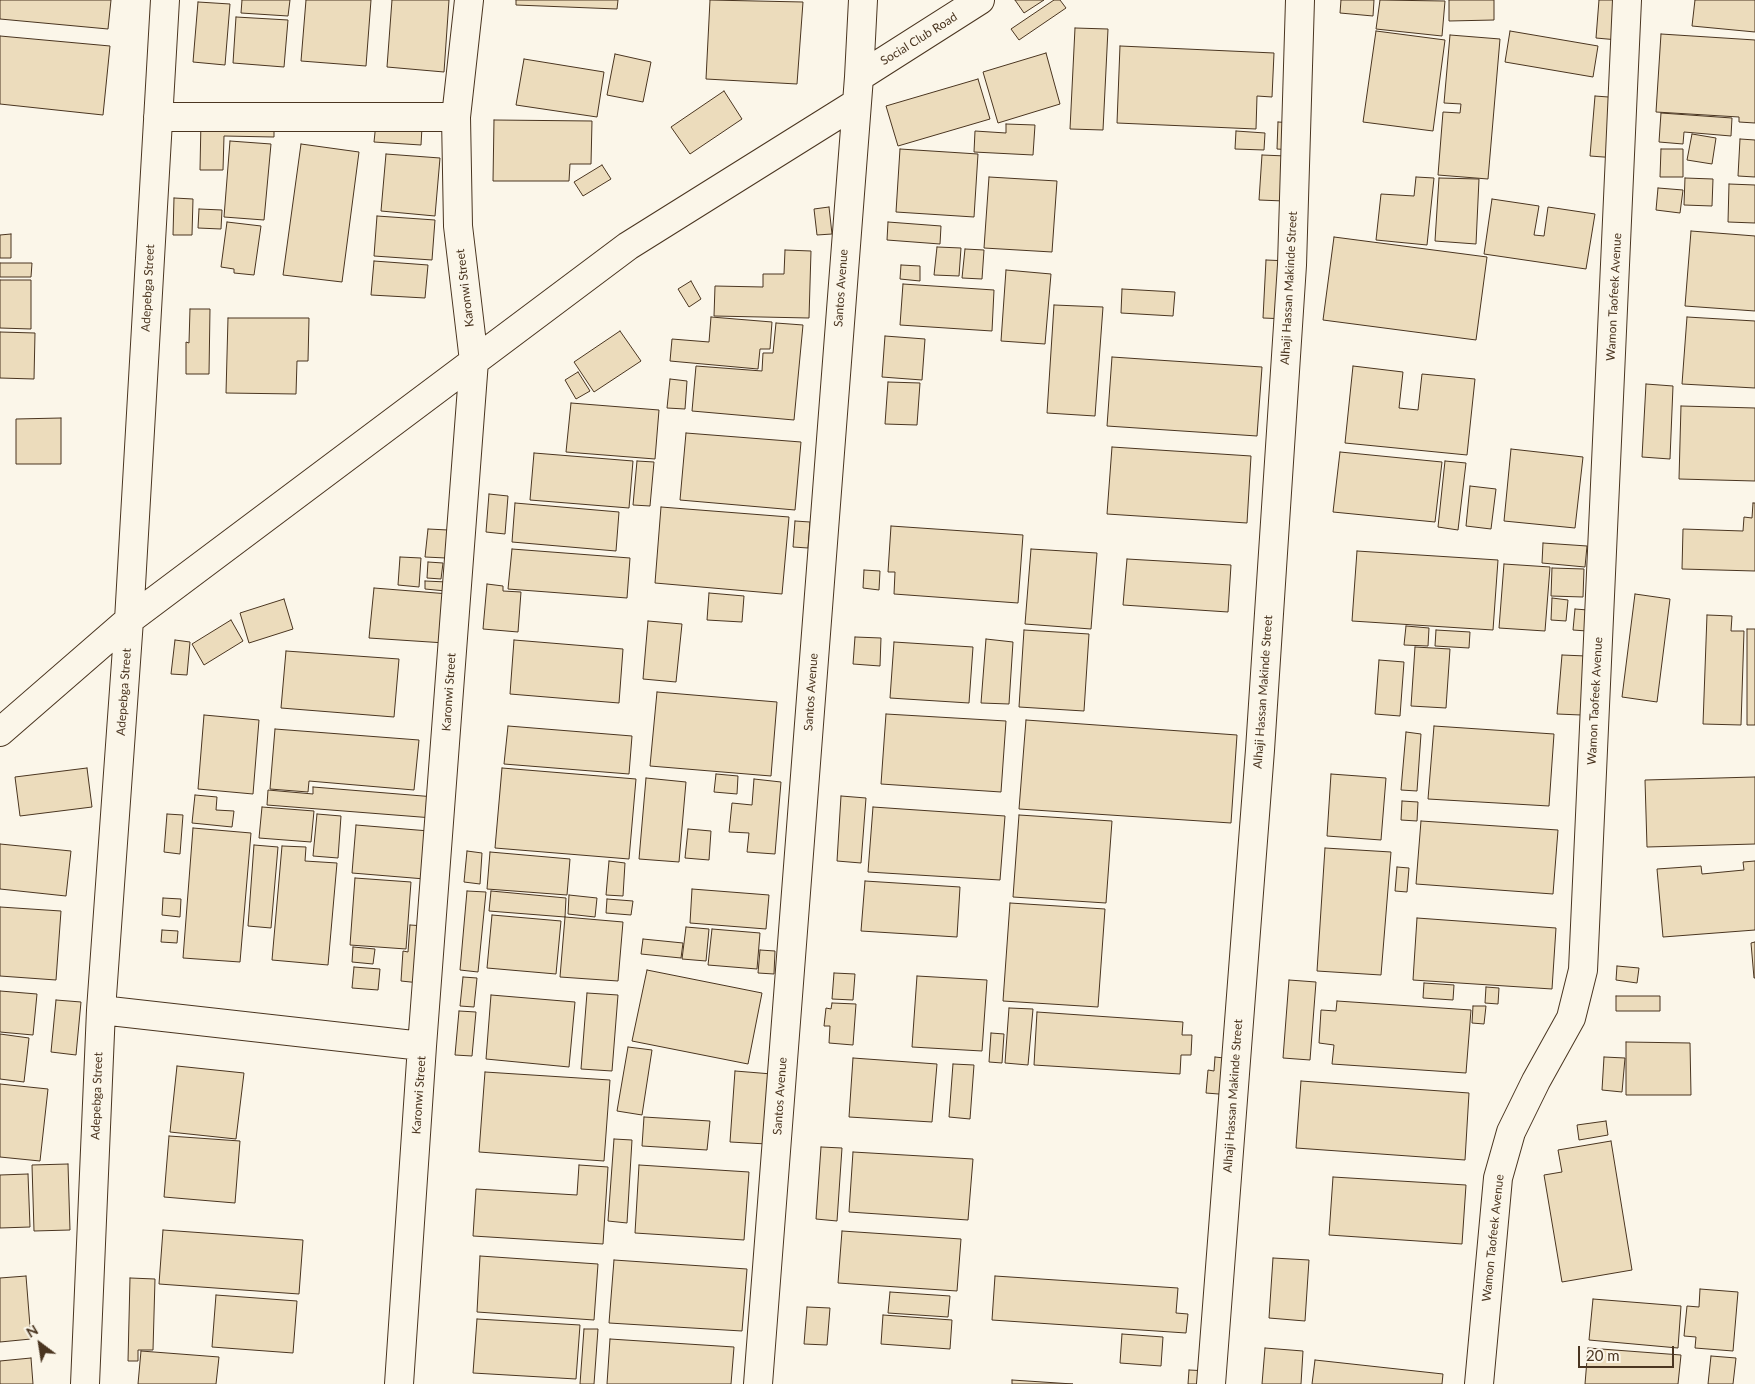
<!DOCTYPE html>
<style>
body{margin:0}
#map{position:relative;width:1755px;height:1384px;overflow:hidden;background:#fbf6e9;font-family:Lato,sans-serif}
canvas{display:block}
.north{position:absolute;left:15px;top:1319px;width:50px;height:50px;-webkit-text-stroke:4px #fbf6e9;paint-order:stroke;rotate:329deg;font-size:14px;font-weight:700;line-height:20px;text-align:center;color:#4a3520}
.north::after{content:'';display:block;margin:auto;width:18px;height:22px;background:#4a3520;clip-path:polygon(50% 0,100% 100%,50% 72%,0 100%)}
.scale{position:absolute;left:1578px;top:1346px;width:96px;height:22px;box-sizing:border-box;border:2px solid #4a3520;border-top:0;padding-left:6px;font-size:15px;line-height:18px;white-space:nowrap;color:#4a3520;-webkit-text-stroke:4px #fbf6e9;paint-order:stroke}
</style>
<div id="map">
<canvas width="1755" height="1384"></canvas>
<div class="north">N</div>
<div class="scale">20 m</div>
</div>
<script>
const g = document.querySelector('canvas').getContext('2d');
g.lineJoin = 'round';
function fill(path, color) { g.fillStyle = color; g.fill(path, 'evenodd'); }
const poly = rows => new Path2D(rows.map(r => 'M' + r).join(''));
function stroke(path, color, width, dash) { g.strokeStyle = color; g.lineWidth = width; g.lineCap = dash ? 'butt' : 'round'; g.setLineDash(dash || []); g.stroke(path); }
function label(font, color, halo, rows, align = 'center') {
  g.font = font + ' Lato,sans-serif'; g.lineWidth = 4; g.setLineDash([]); g.textBaseline = 'middle'; g.strokeStyle = halo; g.fillStyle = color; for (const [text, x, y, turn = 0] of rows) {
    g.save(); g.translate(x, y); g.rotate((+turn || 0) * Math.PI / 180); g.textAlign = isNaN(turn) ? turn : align; if (halo) g.strokeText(text, 0, 0); g.fillText(text, 0, 0); g.restore();
  }
}
const building = poly([
 [0,0,111,0,108,29,0,19,0,0],
 [242,0,290,0,288,16,241,13,242,0],
 [306,0,371,0,366,66,301,61,306,0],
 [392,0,449,0,444,72,387,67,392,0],
 [516,0,618,0,617,9,516,5,516,0],
 [710,0,803,2,797,84,706,79,710,0],
 [1015,0,1044,0,1024,13,1015,0],
 [1054,0,1060,0,1066,8,1019,40,1011,29,1054,0],
 [1341,0,1374,0,1373,16,1340,13,1341,0],
 [1380,0,1445,1,1442,36,1376,29,1380,0],
 [1449,0,1494,0,1494,20,1449,21,1449,0],
 [1599,0,1621,0,1618,40,1596,38,1599,0],
 [1695,0,1755,0,1755,32,1692,26,1695,0],
 [198,2,230,4,225,65,193,62,198,2],
 [236,17,288,20,284,67,233,63,236,17],
 [1075,28,1108,29,1103,130,1070,129,1075,28],
 [1376,31,1445,40,1433,131,1363,122,1376,31],
 [1510,31,1598,46,1593,77,1505,62,1510,31],
 [1661,34,1755,40,1755,123,1739,122,1739,117,1656,112,1661,34],
 [1450,35,1500,39,1488,179,1438,175,1443,112,1460,113,1461,104,1444,103,1450,35],
 [0,36,110,46,103,115,0,104,0,36],
 [1120,46,1274,53,1272,97,1257,96,1256,129,1117,123,1120,46],
 [1046,53,1060,104,998,123,983,72,1046,53],
 [615,54,651,62,643,102,607,95,615,54],
 [524,59,604,72,597,117,516,105,524,59],
 [978,79,990,119,898,146,886,106,978,79],
 [724,91,742,119,690,154,671,127,724,91],
 [1595,96,1622,98,1617,158,1590,156,1595,96],
 [1661,113,1732,118,1731,136,1684,132,1683,144,1659,142,1661,113],
 [201,120,274,121,274,137,224,136,223,170,200,170,201,120],
 [494,120,592,121,591,164,570,164,569,181,493,181,494,120],
 [1278,122,1295,123,1293,150,1277,149,1278,122],
 [376,123,422,127,421,145,374,142,376,123],
 [1006,124,1035,125,1033,155,974,152,975,131,1006,133,1006,124],
 [1236,131,1265,133,1264,150,1235,149,1236,131],
 [1692,134,1716,138,1712,164,1687,160,1692,134],
 [1740,139,1755,140,1755,177,1738,176,1740,139],
 [230,141,271,144,264,220,224,217,230,141],
 [301,144,359,152,342,282,283,275,301,144],
 [900,149,978,154,974,217,896,212,900,149],
 [1661,149,1683,149,1683,177,1660,177,1661,149],
 [386,154,440,158,435,216,381,211,386,154],
 [1262,155,1286,156,1284,201,1259,200,1262,155],
 [602,165,611,179,583,196,574,182,602,165],
 [989,177,1057,181,1052,252,984,248,989,177],
 [1416,177,1434,178,1427,245,1376,240,1381,194,1414,196,1416,177],
 [1439,178,1479,179,1476,244,1435,241,1439,178],
 [1685,178,1713,179,1712,206,1684,205,1685,178],
 [1729,184,1755,185,1755,223,1728,222,1729,184],
 [1658,188,1683,190,1680,213,1656,210,1658,188],
 [174,198,193,199,192,235,173,235,174,198],
 [1492,199,1539,206,1534,235,1544,236,1548,207,1595,214,1586,269,1484,254,1492,199],
 [829,207,832,234,817,235,814,209,829,207],
 [199,209,222,210,221,229,198,228,199,209],
 [377,216,435,220,432,260,374,256,377,216],
 [227,222,261,226,254,275,234,273,234,269,221,267,227,222],
 [888,222,941,226,940,244,887,240,888,222],
 [1691,231,1755,236,1755,311,1685,306,1691,231],
 [11,234,11,258,0,258,0,235,11,234],
 [1334,237,1487,257,1476,340,1323,320,1334,237],
 [937,247,961,248,959,276,934,275,937,247],
 [965,249,984,250,982,279,962,278,965,249],
 [785,250,811,251,809,318,714,316,715,286,763,287,763,274,784,274,785,250],
 [1266,260,1289,261,1287,319,1263,318,1266,260],
 [374,261,428,265,425,298,371,295,374,261],
 [0,263,32,263,31,277,0,277,0,263],
 [901,265,920,266,920,281,900,279,901,265],
 [1006,270,1051,274,1045,344,1001,341,1006,270],
 [0,280,31,280,31,329,0,328,0,280],
 [691,281,701,299,689,307,678,289,691,281],
 [903,284,994,290,992,331,900,325,903,284],
 [1122,289,1175,292,1173,316,1121,313,1122,289],
 [1054,305,1103,307,1095,416,1047,413,1054,305],
 [190,309,210,309,209,374,186,374,186,342,189,343,190,309],
 [711,317,772,322,770,349,760,349,758,369,670,361,672,339,709,342,711,317],
 [1687,317,1755,321,1755,388,1682,384,1687,317],
 [228,318,309,318,308,361,297,361,296,394,226,393,228,318],
 [776,323,803,325,794,420,692,411,696,366,762,371,763,353,773,353,776,323],
 [620,331,641,361,594,392,574,362,620,331],
 [0,332,35,333,34,379,0,378,0,332],
 [885,336,925,339,922,380,882,377,885,336],
 [1112,357,1262,367,1257,436,1107,426,1112,357],
 [1353,366,1403,372,1399,408,1418,410,1422,374,1475,379,1467,455,1345,443,1353,366],
 [578,372,590,391,576,399,565,380,578,372],
 [670,379,687,381,685,409,667,408,670,379],
 [888,382,920,383,917,425,885,424,888,382],
 [1646,384,1673,386,1670,459,1642,457,1646,384],
 [571,403,659,410,655,459,566,452,571,403],
 [1681,406,1755,408,1755,481,1679,479,1681,406],
 [61,418,61,464,16,464,16,419,61,418],
 [686,433,801,442,795,510,680,500,686,433],
 [1112,447,1251,456,1247,523,1107,514,1112,447],
 [1511,449,1583,457,1575,528,1504,521,1511,449],
 [1340,452,1442,462,1435,522,1333,512,1340,452],
 [534,453,633,461,629,508,530,500,534,453],
 [637,461,654,462,650,506,633,505,637,461],
 [1445,461,1466,463,1458,530,1438,527,1445,461],
 [1470,486,1496,489,1491,529,1466,526,1470,486],
 [489,494,508,496,505,534,486,532,489,494],
 [515,503,619,512,616,551,512,542,515,503],
 [1753,503,1755,503,1755,571,1682,569,1683,529,1743,531,1744,517,1752,518,1753,503],
 [661,507,789,517,782,594,655,583,661,507],
 [795,521,810,522,808,548,793,547,795,521],
 [891,526,1023,535,1018,603,894,594,895,572,888,572,891,526],
 [428,529,448,530,446,558,425,557,428,529],
 [1543,543,1587,546,1585,567,1542,563,1543,543],
 [512,549,630,558,627,598,508,589,512,549],
 [1031,549,1097,553,1091,629,1025,624,1031,549],
 [1357,551,1498,560,1493,630,1352,621,1357,551],
 [400,557,421,558,419,587,398,585,400,557],
 [1127,559,1231,565,1228,612,1123,605,1127,559],
 [428,562,443,563,441,579,427,578,428,562],
 [1504,564,1550,567,1545,631,1499,628,1504,564],
 [1552,568,1584,569,1583,597,1551,596,1552,568],
 [864,570,880,571,879,590,863,588,864,570],
 [425,581,447,582,446,591,425,589,425,581],
 [487,584,503,586,503,591,521,592,518,632,483,629,487,584],
 [374,588,449,594,445,643,369,638,374,588],
 [709,593,744,596,742,622,707,620,709,593],
 [1635,594,1670,599,1657,702,1622,697,1635,594],
 [1552,598,1568,600,1566,621,1551,620,1552,598],
 [284,599,293,629,249,643,240,613,284,599],
 [1575,609,1588,610,1587,631,1573,630,1575,609],
 [1707,615,1732,616,1731,631,1744,631,1741,725,1703,724,1707,615],
 [231,620,243,641,204,665,192,644,231,620],
 [648,621,682,624,676,682,643,679,648,621],
 [1406,626,1429,628,1428,646,1404,645,1406,626],
 [1747,629,1755,629,1755,725,1747,725,1747,629],
 [1024,630,1089,634,1084,711,1019,707,1024,630],
 [1436,630,1470,632,1469,648,1435,646,1436,630],
 [855,637,881,638,880,666,853,664,855,637],
 [986,639,1013,642,1009,704,981,703,986,639],
 [175,640,190,642,187,675,171,674,175,640],
 [514,640,623,649,619,703,510,694,514,640],
 [894,642,973,647,969,703,890,698,894,642],
 [1415,647,1450,649,1446,708,1411,706,1415,647],
 [286,651,399,659,394,717,281,708,286,651],
 [1562,655,1586,656,1581,715,1557,714,1562,655],
 [1379,660,1404,662,1400,716,1375,714,1379,660],
 [657,692,777,702,771,776,650,766,657,692],
 [886,714,1006,721,1001,792,881,784,886,714],
 [204,715,259,720,253,794,198,789,204,715],
 [1026,720,1237,735,1231,823,1019,809,1026,720],
 [508,726,632,736,629,774,504,764,508,726],
 [1434,726,1554,734,1549,806,1428,799,1434,726],
 [275,729,419,740,414,790,309,781,308,792,270,789,275,729],
 [1406,732,1421,734,1417,791,1401,790,1406,732],
 [87,768,92,807,20,816,15,777,87,768],
 [502,768,636,779,629,859,495,848,502,768],
 [716,774,738,776,737,794,714,792,716,774],
 [1331,774,1386,778,1381,840,1327,836,1331,774],
 [1755,777,1755,844,1647,847,1645,780,1755,777],
 [646,778,686,782,679,862,639,859,646,778],
 [754,779,781,782,775,854,747,852,749,833,729,832,732,803,752,805,754,779],
 [313,787,435,797,433,818,267,805,268,790,313,794,313,787],
 [195,795,217,797,216,810,234,811,232,827,192,823,195,795],
 [841,796,866,798,861,863,837,861,841,796],
 [1402,801,1418,802,1417,821,1401,820,1402,801],
 [262,807,314,811,311,842,259,838,262,807],
 [873,807,1005,816,1000,880,868,872,873,807],
 [167,814,183,815,180,854,164,852,167,814],
 [317,814,341,816,338,858,313,856,317,814],
 [1019,815,1112,821,1106,903,1013,897,1019,815],
 [1421,821,1558,830,1553,894,1416,884,1421,821],
 [356,825,429,831,425,879,352,873,356,825],
 [193,828,251,833,240,962,183,958,193,828],
 [688,829,711,831,709,860,685,858,688,829],
 [0,844,71,851,66,896,0,889,0,844],
 [254,845,278,847,271,928,248,926,254,845],
 [282,846,306,847,305,861,337,863,328,965,272,960,282,846],
 [1325,848,1391,852,1381,975,1317,971,1325,848],
 [467,851,482,853,480,884,464,882,467,851],
 [490,852,570,859,567,895,487,889,490,852],
 [609,861,625,863,623,896,606,895,609,861],
 [1755,861,1755,930,1663,937,1657,869,1701,866,1702,874,1744,870,1743,862,1755,861],
 [1397,867,1409,868,1407,892,1395,891,1397,867],
 [355,878,411,882,406,949,350,945,355,878],
 [865,881,960,887,957,937,861,931,865,881],
 [692,889,769,895,766,929,690,923,692,889],
 [467,891,486,892,478,972,460,970,467,891],
 [491,891,566,898,565,917,489,911,491,891],
 [569,895,597,898,595,917,568,914,569,895],
 [163,898,181,899,180,917,162,915,163,898],
 [607,899,633,901,631,915,606,913,607,899],
 [1010,903,1105,909,1098,1007,1003,1001,1010,903],
 [0,907,61,911,56,980,0,976,0,907],
 [492,915,561,921,556,974,487,968,492,915],
 [565,917,623,922,618,981,560,977,565,917],
 [1417,918,1556,928,1552,989,1413,980,1417,918],
 [410,925,425,926,420,983,401,981,403,951,408,952,410,925],
 [686,927,709,929,706,961,682,959,686,927],
 [712,929,760,933,757,969,708,965,712,929],
 [162,930,178,931,177,943,161,942,162,930],
 [643,939,683,943,681,958,641,954,643,939],
 [1755,942,1755,978,1754,978,1751,943,1755,942],
 [353,947,375,949,373,964,352,962,353,947],
 [760,950,775,951,774,974,758,973,760,950],
 [1617,966,1639,968,1637,983,1616,980,1617,966],
 [354,967,380,969,378,990,352,988,354,967],
 [647,970,762,993,748,1064,632,1041,647,970],
 [834,973,855,974,853,1000,832,999,834,973],
 [917,976,987,980,982,1051,912,1047,917,976],
 [463,977,477,978,474,1007,460,1006,463,977],
 [1289,980,1316,982,1310,1060,1283,1058,1289,980],
 [1424,983,1454,985,1453,1000,1423,998,1424,983],
 [1486,987,1499,988,1498,1004,1485,1003,1486,987],
 [0,991,37,994,33,1035,0,1032,0,991],
 [587,993,618,995,612,1071,581,1069,587,993],
 [491,995,575,1002,569,1067,486,1059,491,995],
 [1616,996,1660,996,1660,1011,1616,1011,1616,996],
 [56,1000,81,1002,76,1055,51,1052,56,1000],
 [1337,1001,1471,1010,1466,1073,1332,1064,1334,1045,1319,1043,1321,1010,1336,1011,1337,1001],
 [832,1003,856,1004,853,1045,829,1043,830,1026,824,1026,826,1008,831,1009,832,1003],
 [1473,1006,1486,1006,1484,1024,1472,1023,1473,1006],
 [1009,1008,1033,1009,1028,1065,1005,1063,1009,1008],
 [459,1011,476,1012,472,1056,455,1055,459,1011],
 [1037,1012,1183,1022,1182,1035,1192,1035,1191,1055,1181,1055,1180,1074,1034,1065,1037,1012],
 [991,1033,1004,1034,1002,1063,989,1062,991,1033],
 [0,1034,29,1038,24,1082,0,1079,0,1034],
 [1626,1042,1690,1043,1691,1095,1626,1095,1626,1042],
 [628,1047,652,1050,642,1115,617,1111,628,1047],
 [1215,1057,1233,1059,1231,1095,1206,1093,1208,1070,1214,1071,1215,1057],
 [1604,1057,1625,1058,1622,1092,1602,1090,1604,1057],
 [853,1058,937,1064,932,1122,849,1117,853,1058],
 [953,1064,974,1065,970,1119,949,1117,953,1064],
 [177,1066,244,1073,236,1139,170,1132,177,1066],
 [735,1071,772,1074,767,1144,730,1142,735,1071],
 [485,1072,610,1080,604,1161,479,1152,485,1072],
 [1301,1081,1469,1093,1465,1160,1296,1148,1301,1081],
 [0,1084,48,1089,40,1161,0,1157,0,1084],
 [644,1117,710,1121,707,1150,642,1146,644,1117],
 [1606,1121,1608,1135,1579,1140,1577,1125,1606,1121],
 [169,1136,240,1141,235,1203,164,1197,169,1136],
 [614,1139,632,1140,627,1223,608,1221,614,1139],
 [1611,1141,1632,1270,1562,1282,1544,1175,1562,1172,1558,1150,1611,1141],
 [821,1147,842,1148,837,1221,816,1219,821,1147],
 [853,1152,973,1159,968,1220,849,1212,853,1152],
 [68,1164,70,1230,34,1231,32,1165,68,1164],
 [579,1165,608,1167,603,1244,473,1236,476,1189,577,1195,579,1165],
 [639,1165,749,1172,744,1240,635,1233,639,1165],
 [28,1174,30,1227,0,1228,0,1175,28,1174],
 [1333,1177,1466,1185,1462,1244,1329,1235,1333,1177],
 [163,1230,303,1240,299,1294,159,1284,163,1230],
 [842,1231,961,1239,957,1291,838,1283,842,1231],
 [480,1256,598,1264,594,1320,477,1312,480,1256],
 [1273,1258,1309,1260,1305,1321,1269,1318,1273,1258],
 [614,1260,747,1269,742,1331,609,1323,614,1260],
 [26,1276,31,1339,0,1342,0,1278,26,1276],
 [995,1276,1178,1288,1176,1313,1188,1314,1186,1333,992,1320,995,1276],
 [130,1278,155,1279,153,1350,138,1350,138,1361,128,1361,130,1278],
 [1700,1289,1738,1292,1733,1351,1695,1348,1696,1337,1684,1336,1687,1306,1699,1307,1700,1289],
 [890,1292,950,1296,948,1317,888,1313,890,1292],
 [216,1295,297,1301,293,1353,212,1347,216,1295],
 [1593,1299,1681,1306,1678,1348,1589,1340,1593,1299],
 [807,1307,830,1308,827,1345,804,1344,807,1307],
 [883,1315,952,1320,950,1349,881,1344,883,1315],
 [477,1319,580,1325,576,1379,473,1373,477,1319],
 [584,1329,598,1329,594,1384,580,1384,584,1329],
 [1122,1334,1163,1337,1161,1366,1120,1363,1122,1334],
 [610,1339,734,1347,731,1384,607,1384,610,1339],
 [1265,1348,1303,1351,1301,1384,1262,1384,1265,1348],
 [1588,1348,1681,1355,1678,1384,1585,1384,1588,1348],
 [141,1351,219,1357,216,1384,138,1384,141,1351],
 [1711,1356,1736,1358,1733,1384,1708,1384,1711,1356],
 [31,1358,33,1384,0,1384,0,1361,31,1358],
 [1315,1360,1443,1374,1442,1384,1312,1384,1315,1360],
 [1189,1370,1209,1371,1208,1384,1188,1384,1189,1370],
 [1012,1380,1073,1384,1012,1384,1012,1380]
]);
const street = poly([
 [859,77,980,0],
 [158,117,456,117],
 [0,732,129,620,628,246,855,104],
 [101,1010,422,1046],
 [85,1384,101,1010,129,620,165,0],
 [399,1384,422,1046,474,361,458,226,456,117,469,0],
 [758,1384,859,77,863,0],
 [1211,1384,1260,750,1292,265,1300,0],
 [1479,1384,1498,1178,1511,1132,1536,1081,1571,1018,1583,970,1627,0]
]);
const streetNames = [
 ["Social Club Road",919,39,-32],
 ["Adepebga Street",148,288,-87],
 ["Karonwi Street",465,288,-97],
 ["Santos Avenue",841,288,-86],
 ["Alhaji Hassan Makinde Street",1289,288,-87],
 ["Wamon Taofeek Avenue",1614,297,-87],
 ["Adepebga Street",124,692,-86],
 ["Karonwi Street",449,692,-86],
 ["Santos Avenue",811,692,-86],
 ["Alhaji Hassan Makinde Street",1263,692,-86],
 ["Wamon Taofeek Avenue",1595,701,-87],
 ["Karonwi Street",419,1095,-86],
 ["Adepebga Street",97,1096,-88],
 ["Santos Avenue",780,1096,-86],
 ["Alhaji Hassan Makinde Street",1233,1096,-86],
 ["Wamon Taofeek Avenue",1493,1238,-84]
];
fill(building, '#ecdcbc');
stroke(building, '#4a3520', 1);
stroke(street, '#4a3520', 30);
stroke(street, '#fbf6e9', 28);
label('12px', '#4a3520', '#fbf6e9', streetNames);
</script>
